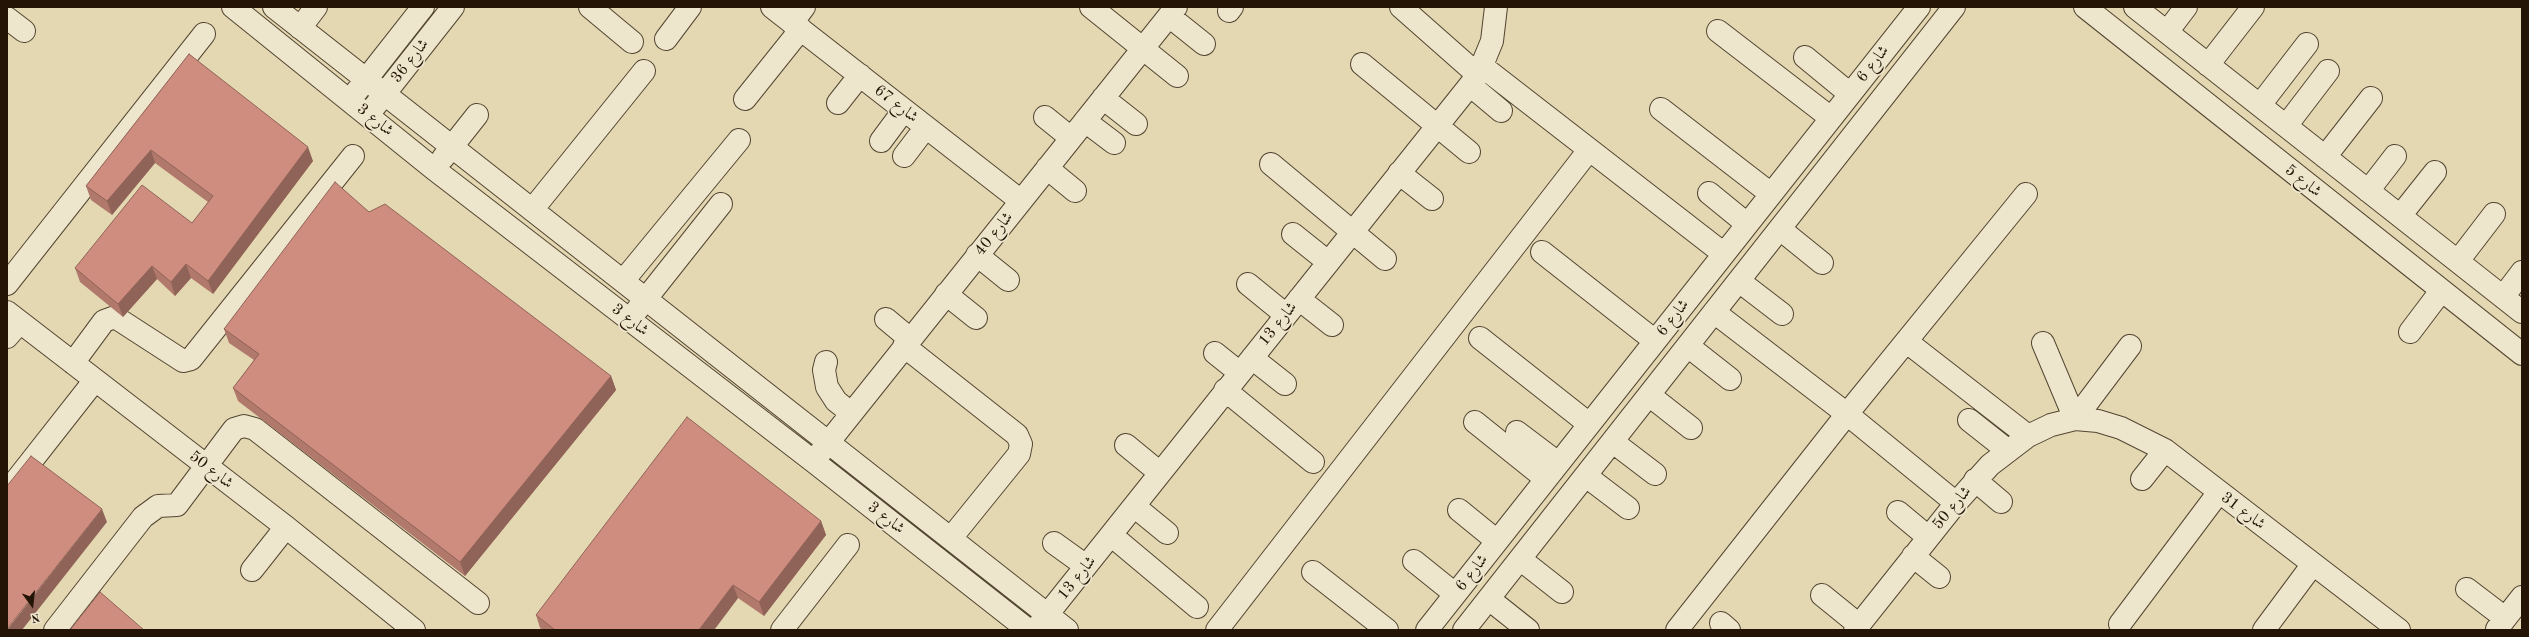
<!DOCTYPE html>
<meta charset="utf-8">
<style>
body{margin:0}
#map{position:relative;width:2529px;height:637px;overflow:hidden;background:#e4d8b2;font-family:"Old Standard TT",serif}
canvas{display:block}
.frame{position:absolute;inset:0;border:8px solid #231406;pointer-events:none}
.north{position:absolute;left:12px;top:585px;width:40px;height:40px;-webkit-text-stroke:3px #ede6cd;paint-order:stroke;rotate:165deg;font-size:11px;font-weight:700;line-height:16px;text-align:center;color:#231406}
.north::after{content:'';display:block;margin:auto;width:14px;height:18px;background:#231406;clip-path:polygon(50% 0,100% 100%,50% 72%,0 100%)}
</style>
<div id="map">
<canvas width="2529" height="637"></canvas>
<div class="frame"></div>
<div class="north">N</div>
</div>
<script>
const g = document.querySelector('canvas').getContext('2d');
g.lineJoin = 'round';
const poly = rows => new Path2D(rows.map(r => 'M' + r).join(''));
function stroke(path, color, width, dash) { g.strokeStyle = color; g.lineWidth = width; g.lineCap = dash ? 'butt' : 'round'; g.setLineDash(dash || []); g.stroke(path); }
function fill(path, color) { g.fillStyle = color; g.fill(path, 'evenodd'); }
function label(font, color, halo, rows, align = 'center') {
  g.font = font + ' "Old Standard TT",Amiri,serif'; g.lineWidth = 3.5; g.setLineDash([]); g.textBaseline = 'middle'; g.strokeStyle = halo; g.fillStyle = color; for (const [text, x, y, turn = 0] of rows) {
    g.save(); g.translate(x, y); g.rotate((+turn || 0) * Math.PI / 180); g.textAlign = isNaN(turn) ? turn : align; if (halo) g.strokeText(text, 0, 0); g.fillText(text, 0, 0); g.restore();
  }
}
const minor = poly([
 [233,7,434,169,813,461,1028,630],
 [274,7,1067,630],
 [590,7,632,42],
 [772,7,1021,201],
 [1091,7,1177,76],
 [1401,7,1478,75],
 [2085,7,2522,354],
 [2135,7,2522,312],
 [1229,11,1232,7],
 [1169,16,1204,44],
 [7,18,24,31],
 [792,23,804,7],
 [300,28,316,7],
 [1718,31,1831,118],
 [2167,32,2186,7],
 [666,39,690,7],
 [1805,57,1850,94],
 [1362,64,1469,152],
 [2208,65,2253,7],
 [1483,67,1724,254],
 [1470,85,1501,111],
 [357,91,423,7],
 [1103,98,1136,124],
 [745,99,801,29],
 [838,103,860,75],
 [2260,105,2307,44],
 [375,106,453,7],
 [1661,109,1771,194],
 [1045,117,1071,138],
 [1085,121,1114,143],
 [2286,126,2328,71],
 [881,141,904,110],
 [904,156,926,127],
 [2325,157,2371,98],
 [443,158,477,115],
 [1271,164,1385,259],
 [1047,168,1075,191],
 [1399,173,1432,199],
 [2368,191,2395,156],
 [1709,193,1747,224],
 [532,210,644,71],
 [2400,216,2435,172],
 [1780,229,1822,263],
 [1293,234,1328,262],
 [1542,252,1655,341],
 [977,255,1008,280],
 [2458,261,2494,214],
 [623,281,739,140],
 [1739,281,1782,314],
 [7,284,204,34],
 [1248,284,1286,315],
 [946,294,976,318],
 [2503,297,2522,272],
 [1299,299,1332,325],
 [637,310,721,204],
 [7,312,286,527,414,630],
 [1714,312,1847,414,1956,503],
 [886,319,910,339],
 [2410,332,2441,291],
 [7,337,20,322],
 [1480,338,1589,424],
 [1907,342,2028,436],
 [2043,343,2075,419],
 [904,346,1017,435,1021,444,1019,454,951,538],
 [1688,346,1730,379],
 [1215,353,1240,373],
 [1252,358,1285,384],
 [826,362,824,370,827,387,836,401,851,413],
 [73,363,104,321,115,317,183,361,191,359,353,156],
 [1225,390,1313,462],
 [1649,395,1691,428],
 [2075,419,2130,346],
 [1969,420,2007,450],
 [1475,422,1546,479],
 [1517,432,1558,463],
 [1613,442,1655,474],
 [1126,445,1160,473],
 [820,453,1176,7],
 [1586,476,1628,508],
 [2142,479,2165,450],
 [1975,480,2001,502],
 [7,492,95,380],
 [1134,506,1167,533],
 [1459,510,1497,541],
 [1898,512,1928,537],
 [1111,535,1197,607],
 [1054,543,1086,566],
 [1913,556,1939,577],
 [1520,559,1562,592],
 [1414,561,1455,594],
 [252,570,286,527],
 [1313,572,1387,630],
 [2467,589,2505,618],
 [1822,595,1859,625],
 [1489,599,1528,630],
 [1721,623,1729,630],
 [2120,624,2219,492],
 [1039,625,1478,75,1492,41,1496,7],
 [2497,629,2522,597],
 [55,630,143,517,158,506,177,505,234,429,244,426,255,429,478,603],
 [782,630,848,545],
 [1217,630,1589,150],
 [1427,630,1919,7],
 [1464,630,1954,7],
 [1677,630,1847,414,2026,194],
 [1855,630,1956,503,1990,465,2028,436,2051,425,2075,419,2098,421,2121,428,2165,450,2399,630],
 [2264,630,2313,564]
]);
const wall = poly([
 [189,54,313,161,213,294,191,278,175,296,157,279,123,317,80,282,75,268,192,223,208,202,155,163,112,215,91,200,86,186],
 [369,212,611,376,616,390,465,576,238,401,233,388,254,360,229,343,224,329],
 [821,521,826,535,764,616,738,598,714,630,543,630,540,628,536,615]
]);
const shadedWall = poly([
 [308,147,313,161,213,294,208,281],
 [151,150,155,163,112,215,107,201],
 [186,264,191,278,175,296,171,282],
 [152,266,157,279,123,317,118,304],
 [611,376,616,390,465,576,460,562],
 [102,509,107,522,22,630,7,630],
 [821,521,826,535,764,616,759,602],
 [733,585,738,598,714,630,699,630]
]);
const building = poly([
 [189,54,308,147,208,281,186,264,171,282,152,266,118,304,75,268,142,185,192,223,213,196,151,150,107,201,86,186,189,54],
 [335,182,369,212,385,204,611,376,460,562,233,388,259,354,224,329,335,182],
 [687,417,821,521,759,602,733,585,699,630,555,630,536,615,687,417],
 [31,456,102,509,7,629,7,486,31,456],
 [100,592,144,630,70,630,100,592]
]);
const streetNames = [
 ["شارع 36",410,61,-52],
 ["شارع 6",1873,64,-52],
 ["شارع 67",896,104,38],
 ["شارع 3",375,120,39],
 ["شارع 5",2303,181,39],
 ["شارع 40",994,234,-51],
 ["شارع 6",1673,318,-52],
 ["شارع 3",630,320,38],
 ["شارع 13",1278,324,-51],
 ["شارع 50",211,470,38],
 ["شارع 50",1952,508,-50],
 ["شارع 31",2243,511,37],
 ["شارع 3",886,518,38],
 ["شارع 6",1472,573,-52],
 ["شارع 13",1077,578,-51]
];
stroke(minor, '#534531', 24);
stroke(minor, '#ede6cd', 22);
fill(wall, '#b1796c');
fill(shadedWall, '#906358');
fill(building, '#ce8d7e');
stroke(building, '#906358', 1);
label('16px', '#231406', '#ede6cd', streetNames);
</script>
